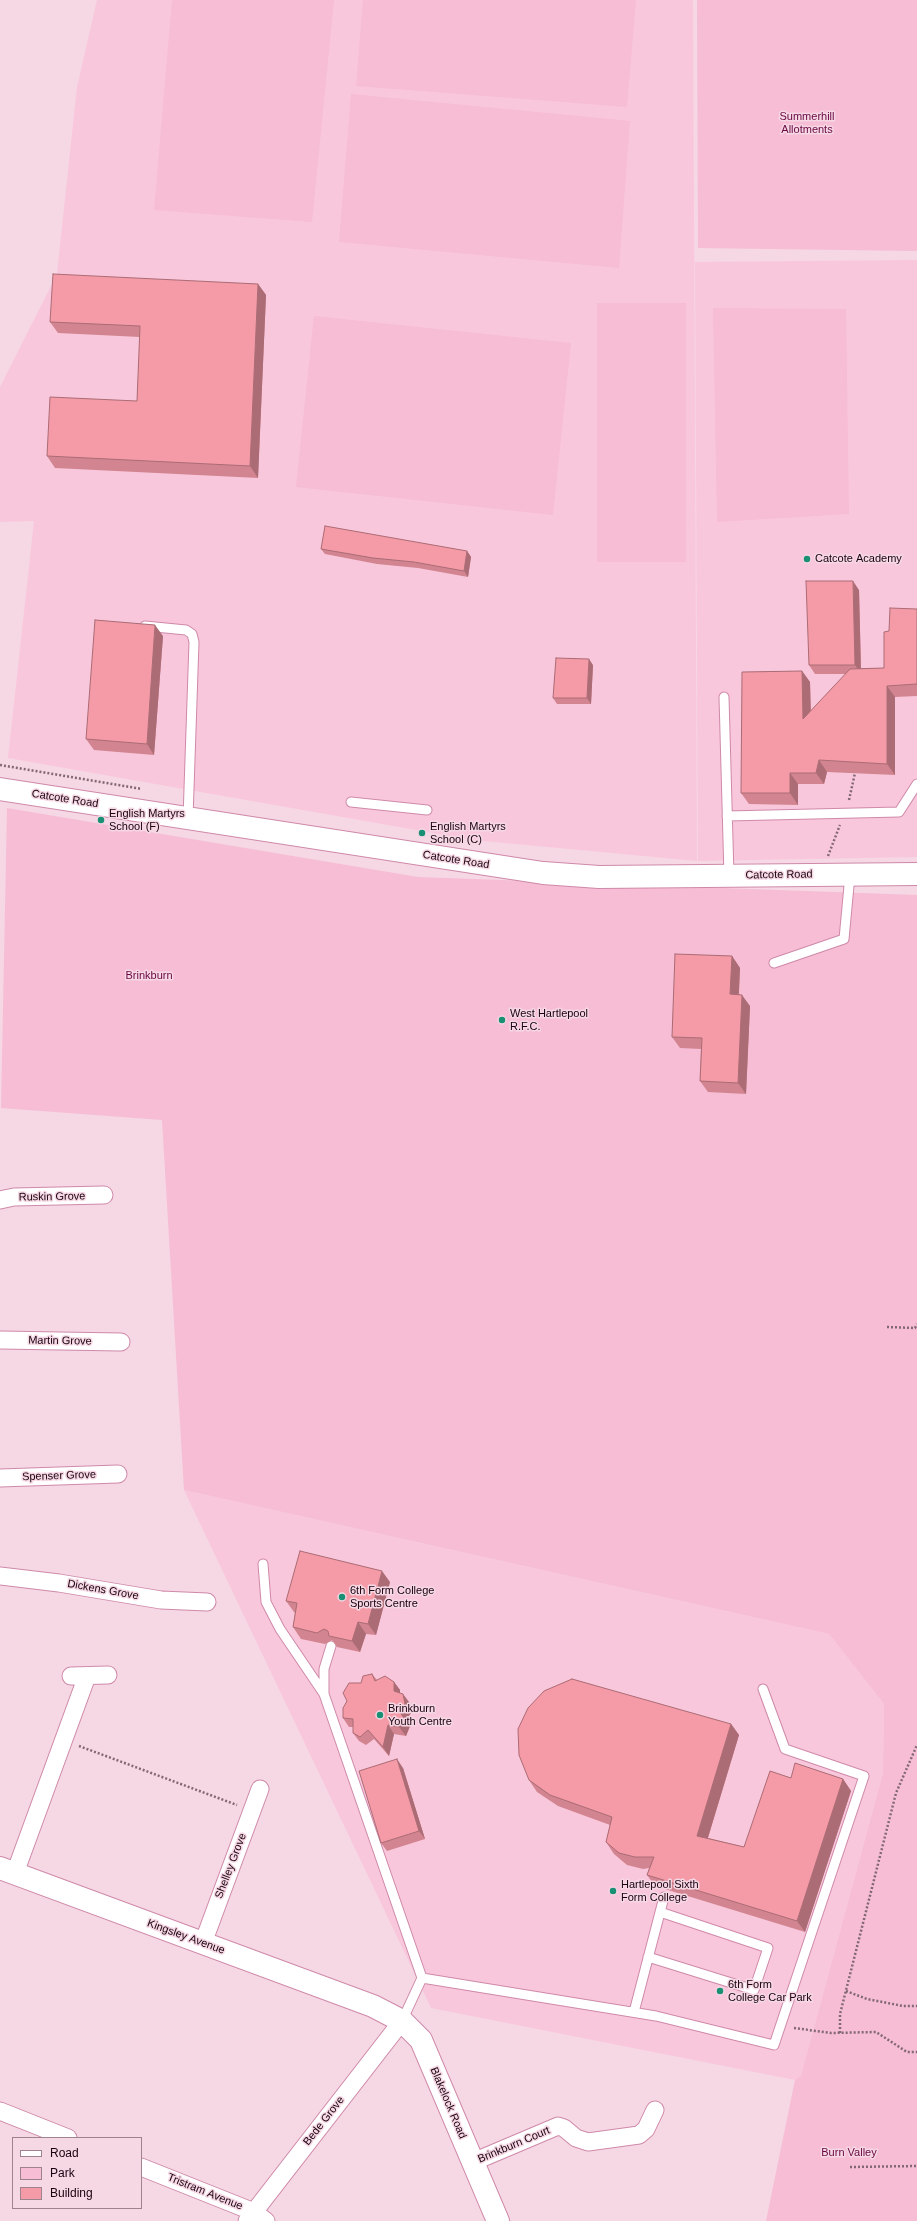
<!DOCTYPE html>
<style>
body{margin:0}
#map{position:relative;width:917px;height:2221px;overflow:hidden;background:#f6d7e4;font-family:Arial,sans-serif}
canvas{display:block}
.legend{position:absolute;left:12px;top:2137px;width:130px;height:72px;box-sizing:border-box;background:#f6d7e4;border:1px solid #9e828e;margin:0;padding:5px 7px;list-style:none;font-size:12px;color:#19030e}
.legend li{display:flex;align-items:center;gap:8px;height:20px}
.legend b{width:20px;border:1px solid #9e828e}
</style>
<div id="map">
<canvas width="917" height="2221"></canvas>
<ul class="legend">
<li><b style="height:5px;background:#fff"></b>Road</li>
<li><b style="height:11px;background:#f6bdd5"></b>Park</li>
<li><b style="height:11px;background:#f49ba7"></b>Building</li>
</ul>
</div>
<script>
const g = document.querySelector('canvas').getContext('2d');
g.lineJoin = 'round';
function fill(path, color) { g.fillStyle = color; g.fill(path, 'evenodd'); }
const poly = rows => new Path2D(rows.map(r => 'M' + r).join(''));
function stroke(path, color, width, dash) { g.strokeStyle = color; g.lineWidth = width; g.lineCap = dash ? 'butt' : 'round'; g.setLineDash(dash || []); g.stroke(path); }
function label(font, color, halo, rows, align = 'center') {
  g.font = font + ' Arial,sans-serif'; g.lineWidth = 3; g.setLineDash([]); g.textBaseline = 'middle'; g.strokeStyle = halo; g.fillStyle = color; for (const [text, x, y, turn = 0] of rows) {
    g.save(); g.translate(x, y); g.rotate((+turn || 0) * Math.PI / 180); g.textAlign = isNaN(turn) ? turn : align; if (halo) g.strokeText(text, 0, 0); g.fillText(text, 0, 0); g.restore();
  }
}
const built = poly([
 [97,0,693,0,697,861,473,840,8,758,34,521,0,522,0,387,57,274,77,87],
 [917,260,917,857,698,861,695,262],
 [184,1490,829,1634,884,1704,883,1773,801,2077,795,2080,431,2008]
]);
const green = poly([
 [172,0,334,0,312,222,154,210],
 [363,0,636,0,627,107,356,86],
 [697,0,917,0,917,251,698,248],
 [351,94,630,121,619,268,339,242],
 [597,303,686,303,686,562,597,562],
 [713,308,846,309,849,514,717,522],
 [314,316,571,343,553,515,296,487],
 [7,808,418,877,917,895,917,2221,766,2221,795,2080,801,2076,883,1773,884,1704,829,1634,184,1490,162,1120,1,1108]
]);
const path = poly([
 [0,765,142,789],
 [849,800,855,773],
 [828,856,840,825],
 [887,1327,915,1328,917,1324],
 [79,1746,237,1805],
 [846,1991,867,1999,903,2006,917,2006],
 [794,2028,831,2033,876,2032,907,2052,917,2052],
 [840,2033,840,2014,896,1793,917,1745],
 [850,2167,917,2166]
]);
const service = poly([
 [145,626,186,630,192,634,194,642,188,818],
 [724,697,729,876],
 [351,802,427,810],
 [727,816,899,812,917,784],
 [774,963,844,939,850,875],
 [263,1564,266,1602,280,1629,324,1694,422,1978],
 [324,1694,324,1669,331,1646],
 [648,1957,754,1990,768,1948,660,1912],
 [634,2012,664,1897],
 [402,2021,422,1978,656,2016,774,2045,864,1776,785,1749,763,1689]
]);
const minor = poly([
 [0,1200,14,1197,104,1195],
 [0,1340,121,1342],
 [0,1478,118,1474],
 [0,1576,59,1583,161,1600,207,1602],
 [71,1676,108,1675],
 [15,1873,87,1676],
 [203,1943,260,1789],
 [0,2111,68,2138],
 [473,2162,558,2126,564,2128,576,2138,588,2142,639,2135,646,2129,655,2110],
 [141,2167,254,2212,266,2221],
 [247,2221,402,2021]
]);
const tertiary = poly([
 [0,789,543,873,599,877,917,874],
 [0,1868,373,2006,402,2021,421,2040,498,2221]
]);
const wall = poly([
 [258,284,266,295,258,478,55,468,47,456,137,401,140,337,58,333,50,322],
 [321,549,467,551,471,557,468,577,418,568,377,564,325,554],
 [859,590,861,668,884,668,889,631,917,609,917,696,895,697,895,775,827,772,824,784,798,784,798,805,749,804,741,793,802,671,810,682,811,711,846,674,815,674,809,665],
 [163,636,154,755,94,750,86,739],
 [593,665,591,704,557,704,553,698],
 [732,956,740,968,739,995,750,1006,746,1094,708,1092,700,1081,701,1049,680,1048,672,1037],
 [390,1582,376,1635,366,1634,360,1652,337,1647,332,1640,325,1644,301,1639,293,1627,295,1613,294,1612,286,1601],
 [372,1674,377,1680,394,1682,400,1690,400,1693,409,1702,411,1713,406,1720,410,1726,406,1736,394,1734,389,1756,374,1739,366,1745,359,1741,353,1733,353,1727,349,1727,343,1718,347,1701,361,1683],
 [731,1724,739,1735,708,1838,744,1847,791,1778,843,1779,851,1791,805,1932,655,1886,647,1875,649,1868,643,1869,627,1865,614,1854,606,1842,610,1825,558,1806,537,1792,529,1780],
 [403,1768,425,1839,387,1851,381,1843]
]);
const shadedWall = poly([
 [258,284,266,295,258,478,250,466],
 [467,551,471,557,468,577,464,571],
 [853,581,859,590,861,674,855,665],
 [155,625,163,636,154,755,147,744],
 [589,659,593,665,591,704,587,698],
 [802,671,810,682,811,731,803,719],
 [887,686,895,697,895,775,887,764],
 [819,760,827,772,824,784,816,773],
 [790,773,798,784,798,805,790,793],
 [732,956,740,968,738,1006,730,994],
 [742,995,750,1006,746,1094,738,1083],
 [382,1571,390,1582,376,1635,368,1624],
 [358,1622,366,1634,360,1652,352,1641],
 [394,1682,400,1690,400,1700,394,1691],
 [403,1694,409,1702,411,1713,406,1720,410,1726,406,1736,399,1727,399,1711],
 [731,1724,739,1735,705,1847,697,1836],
 [388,1725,394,1734,389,1756,383,1747],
 [397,1759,403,1768,425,1839,419,1831],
 [843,1779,851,1791,805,1932,797,1921]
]);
const building = poly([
 [53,274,258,284,250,466,47,456,50,397,137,401,140,326,50,322,53,274],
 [325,526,467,551,464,571,414,562,373,558,321,549,325,526],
 [806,581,853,581,855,665,809,665,806,581],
 [890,608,917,609,917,684,887,686,887,764,819,760,816,773,790,773,790,793,741,793,742,672,802,671,803,719,850,669,884,668,884,632,889,631,890,608],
 [95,620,155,625,147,744,86,739,95,620],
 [556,658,589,659,587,698,553,698,556,658],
 [675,954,732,956,730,994,742,995,738,1083,700,1081,702,1038,672,1037,675,954],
 [300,1551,382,1571,368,1624,358,1622,352,1641,329,1636,328,1631,324,1629,317,1633,293,1627,297,1603,286,1601,300,1551],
 [372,1674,375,1681,385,1676,394,1682,394,1691,403,1694,405,1704,399,1711,404,1718,399,1727,388,1725,383,1747,368,1730,360,1737,353,1733,353,1719,343,1718,343,1708,347,1701,343,1693,349,1683,361,1683,363,1676,372,1674],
 [572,1679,731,1724,697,1836,744,1847,770,1771,791,1778,795,1763,843,1779,797,1921,647,1875,654,1857,635,1857,619,1853,606,1842,612,1817,550,1795,529,1780,519,1755,518,1729,528,1708,544,1691,572,1679],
 [397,1759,419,1831,381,1843,359,1771,397,1759]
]);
const markers = [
 [807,559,4,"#198f73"],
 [101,820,4,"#198f73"],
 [422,833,4,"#198f73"],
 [502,1020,4,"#198f73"],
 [342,1597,4,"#198f73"],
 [380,1715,4,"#198f73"],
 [613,1891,4,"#198f73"],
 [720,1991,4,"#198f73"]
];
const parkNames = [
 ["Summerhill",807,117],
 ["Allotments",807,130],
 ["Brinkburn",149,976],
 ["Burn Valley",849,2153]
];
const poiNames = [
 ["Catcote Academy",815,559],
 ["English Martyrs",109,814],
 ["School (F)",109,827],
 ["English Martyrs",430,827],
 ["School (C)",430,840],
 ["West Hartlepool",510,1014],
 ["R.F.C.",510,1027],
 ["6th Form College",350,1591],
 ["Sports Centre",350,1604],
 ["Brinkburn",388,1709],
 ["Youth Centre",388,1722],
 ["Hartlepool Sixth",621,1885],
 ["Form College",621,1898],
 ["6th Form",728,1985],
 ["College Car Park",728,1998]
];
const streetNames = [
 ["Catcote Road",65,799,9],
 ["Catcote Road",456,860,9],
 ["Catcote Road",779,875,-1],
 ["Ruskin Grove",52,1197,-1],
 ["Martin Grove",60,1341,1],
 ["Spenser Grove",59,1476,-2],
 ["Dickens Grove",103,1590,10],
 ["Shelley Grove",231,1866,-69],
 ["Kingsley Avenue",186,1937,20],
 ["Blakelock Road",448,2103,67],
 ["Bede Grove",324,2121,-52],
 ["Brinkburn Court",514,2145,-23],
 ["Tristram Avenue",205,2192,22]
];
fill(built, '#f9c7dc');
fill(green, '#f6bdd5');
stroke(service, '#cf89a9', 11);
stroke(minor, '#cf89a9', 19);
stroke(tertiary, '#cf89a9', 24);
stroke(path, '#826874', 2.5, [2, 2]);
stroke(service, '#fff', 9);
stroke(minor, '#fff', 17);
stroke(tertiary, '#fff', 22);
fill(wall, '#d28590');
fill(shadedWall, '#ab6c75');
fill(building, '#f49ba7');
stroke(building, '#ab6c75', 1);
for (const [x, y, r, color] of markers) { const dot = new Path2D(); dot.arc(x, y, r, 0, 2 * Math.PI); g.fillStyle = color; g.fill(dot); stroke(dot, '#f6d7e4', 1.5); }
label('11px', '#690742', '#f6d7e4', parkNames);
label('11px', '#19030e', '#f6d7e4', poiNames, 'left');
label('11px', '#19030e', '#f6d7e4', streetNames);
</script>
